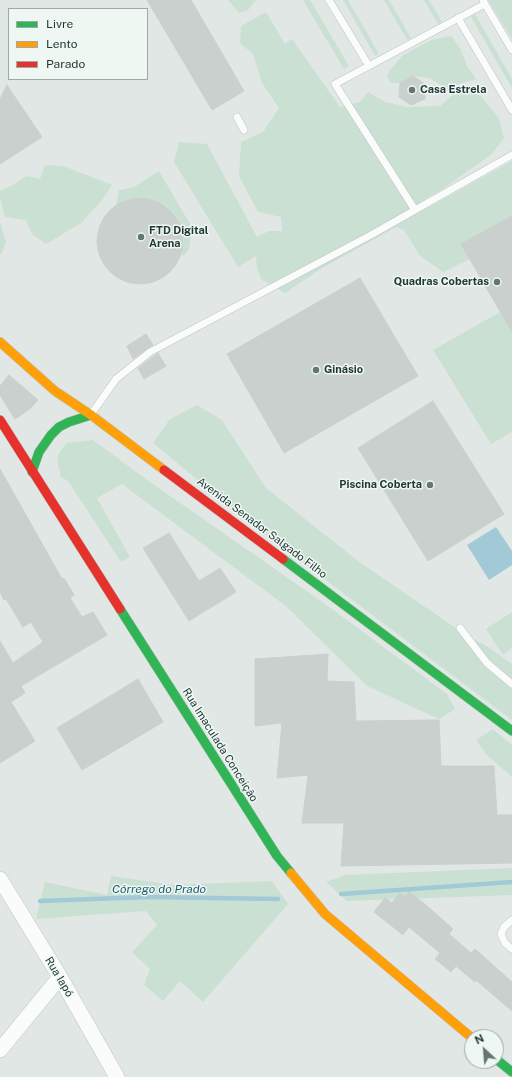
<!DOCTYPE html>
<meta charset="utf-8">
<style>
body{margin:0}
#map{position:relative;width:512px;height:1077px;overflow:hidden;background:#e1e7e5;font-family:"Public Sans",sans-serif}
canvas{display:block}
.legend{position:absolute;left:8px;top:8px;width:140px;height:72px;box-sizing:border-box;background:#eff7f3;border:1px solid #9caba7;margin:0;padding:5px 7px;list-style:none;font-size:12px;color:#203935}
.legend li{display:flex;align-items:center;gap:8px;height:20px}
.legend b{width:20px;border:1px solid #9caba7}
.north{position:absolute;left:464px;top:1029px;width:40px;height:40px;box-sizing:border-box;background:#eff7f3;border:1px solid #9caba7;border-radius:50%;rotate:334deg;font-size:11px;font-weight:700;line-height:16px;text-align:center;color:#203935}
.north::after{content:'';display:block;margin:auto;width:14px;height:18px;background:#647673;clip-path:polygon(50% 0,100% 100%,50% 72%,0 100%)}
</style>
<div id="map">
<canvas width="512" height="1077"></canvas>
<ul class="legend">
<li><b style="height:5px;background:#30b455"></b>Livre</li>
<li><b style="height:5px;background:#ff9f0a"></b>Lento</li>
<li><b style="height:5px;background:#e5322d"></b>Parado</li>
</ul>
<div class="north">N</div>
</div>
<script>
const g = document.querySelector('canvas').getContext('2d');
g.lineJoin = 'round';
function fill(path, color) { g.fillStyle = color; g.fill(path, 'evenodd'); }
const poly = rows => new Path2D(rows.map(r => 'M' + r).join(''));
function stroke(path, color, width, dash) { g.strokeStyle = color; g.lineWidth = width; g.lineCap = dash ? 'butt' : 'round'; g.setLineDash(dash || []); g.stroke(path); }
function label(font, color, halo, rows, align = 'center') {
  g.font = font + ' "Public Sans",sans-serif'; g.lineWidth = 3; g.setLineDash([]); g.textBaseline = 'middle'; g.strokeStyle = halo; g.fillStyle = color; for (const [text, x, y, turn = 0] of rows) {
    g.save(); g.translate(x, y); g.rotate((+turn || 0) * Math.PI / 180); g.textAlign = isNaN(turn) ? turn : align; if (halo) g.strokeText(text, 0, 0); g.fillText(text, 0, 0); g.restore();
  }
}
const green = poly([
 [228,0,256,0,248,10,239,13],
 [303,0,310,0,349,66,344,69],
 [343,0,348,0,379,54,375,56],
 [384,0,389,0,411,38,407,40],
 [424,0,429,0,442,22,438,24],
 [488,0,512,0,512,39,509,34],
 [266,12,285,44,292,39,340,107,360,102,368,92,385,102,407,107,440,106,457,91,476,91,499,118,504,138,492,154,444,188,420,202,429,207,512,161,512,216,462,244,470,259,443,272,420,256,404,230,396,227,319,270,285,293,261,279,257,268,256,256,238,267,174,162,179,142,207,144,257,237,269,231,282,231,281,217,258,212,239,176,241,142,263,132,279,108,262,83,253,54,240,43,241,26],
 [475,14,512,79,512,88,471,17],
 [451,36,460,48,467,66,476,79,446,88,429,78,413,76,400,83,391,83,387,77,390,70,402,56,431,40],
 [45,165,63,166,112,185,102,200,81,223,46,244,32,234,26,220,5,217,0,198,0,191,15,184,26,176,40,179],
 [159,171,190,224,191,235,189,249,185,255,181,255,184,242,182,228,176,216,167,206,155,200,141,197,128,199,116,205,119,190,134,187],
 [0,222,6,242,2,253,0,254],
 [500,312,512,332,512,432,491,444,433,350],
 [197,405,222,420,266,488,358,561,466,635,485,645,512,664,512,720,246,520,153,443,170,419],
 [93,440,150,482,321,601,447,694,455,709,439,719,367,686,287,607,122,484,97,498,130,557,121,562,68,481,61,477,57,459,60,451,67,443],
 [512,612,512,648,503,655,486,629],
 [493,729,512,745,512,777,487,755,476,740],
 [512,868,512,895,347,901,326,882,345,875],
 [111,876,174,885,272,881,288,904,203,1002,180,981,163,1001,144,985,150,969,132,952,157,925,146,911,36,919,45,882,107,895]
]);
const water = poly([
 [496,527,512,551,512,565,489,580,467,545]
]);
const stream = poly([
 [341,894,512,882],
 [40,901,148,897,278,899]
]);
const building = poly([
 [147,0,191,0,244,91,212,110,147,0],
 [413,76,425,84,425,99,411,105,399,97,400,83,413,76],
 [7,85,42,137,0,164,0,99,7,85],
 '97 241a43 43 0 1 1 86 0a43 43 0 1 1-86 0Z',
 [512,216,512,332,461,244,512,216],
 [360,278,418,376,284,453,227,354,360,278],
 [146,334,153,345,133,359,127,346,146,334],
 [158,353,166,366,144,379,138,368,158,353],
 [9,375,38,400,31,408,15,419,0,395,0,386,9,375],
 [433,401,504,514,428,561,358,448,433,401],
 [0,469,62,579,64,578,74,595,70,598,82,617,93,612,107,635,21,686,25,693,11,702,35,741,0,763,0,641,13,663,43,642,31,622,23,627,6,599,4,600,0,592,0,469],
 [169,533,199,581,220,568,236,592,189,621,143,548,169,533],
 [328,654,327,681,354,682,356,721,439,720,441,766,494,766,497,815,512,815,512,863,341,866,344,823,302,823,308,775,277,778,282,723,255,726,255,659,328,654],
 [138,679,163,722,82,770,57,728,138,679],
 [409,892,426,905,453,929,449,934,471,953,475,949,512,982,512,1011,476,980,475,982,456,966,451,972,435,959,440,953,409,927,403,935,374,912,385,898,392,903,400,893,405,897,409,892]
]);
const lane = poly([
 [329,0,369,66],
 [485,4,512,50],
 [458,18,512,110],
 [237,117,244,130],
 [415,210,335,84,485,4,483,0],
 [92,413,116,379,150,352,371,235,512,155],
 [460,628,487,663,512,684],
 [512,920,504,927,501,934,505,943,512,949]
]);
const street = poly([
 [0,879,60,977,117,1077],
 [0,1050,60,977]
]);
const fast = poly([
 [32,472,39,452,51,435,59,427,69,422,91,415],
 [283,559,512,731],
 [120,609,277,856,291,873],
 [496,1059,512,1072]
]);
const slow = poly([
 [0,342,55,391,91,415,164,470],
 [291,873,325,914,472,1038]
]);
const jam = poly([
 [0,420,120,609],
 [164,470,283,559]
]);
const markers = [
 [412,90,4,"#647673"],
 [141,237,4,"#647673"],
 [497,282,4,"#647673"],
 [316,370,4,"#647673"],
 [430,485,4,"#647673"]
];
const poiNames = [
 ["Casa Estrela",420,90],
 ["FTD Digital",149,231],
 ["Arena",149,244],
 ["Quadras Cobertas",489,282,"right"],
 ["Ginásio",324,370],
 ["Piscina Coberta",422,485,"right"]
];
const streetNames = [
 ["Avenida Senador Salgado Filho",262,528,37],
 ["Rua Imaculada Conceição",220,745,58],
 ["Rua Iapó",59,977,59]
];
const waterNames = [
 ["Córrego do Prado",159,889]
];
fill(green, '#cae0d3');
fill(water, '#a1cad6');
stroke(stream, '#a1cad6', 4.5);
fill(building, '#cad0ce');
stroke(building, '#cad0ce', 1);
stroke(lane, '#bec4c2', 8);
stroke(street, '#bec4c2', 16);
stroke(fast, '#bec5c3', 10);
stroke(slow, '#bec5c3', 10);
stroke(jam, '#bec5c3', 10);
stroke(lane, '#fafbfb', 7);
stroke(street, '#fafbfb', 15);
stroke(fast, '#30b455', 9);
stroke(slow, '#ff9f0a', 9);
stroke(jam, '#e5322d', 9);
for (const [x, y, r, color] of markers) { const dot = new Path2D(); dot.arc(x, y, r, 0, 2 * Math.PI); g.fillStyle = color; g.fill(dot); stroke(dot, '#eff7f3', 1.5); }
label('bold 11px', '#203935', '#eff7f3', poiNames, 'left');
label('11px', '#203935', '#eff7f3', streetNames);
label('italic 12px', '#1b5e74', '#eff7f3', waterNames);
</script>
